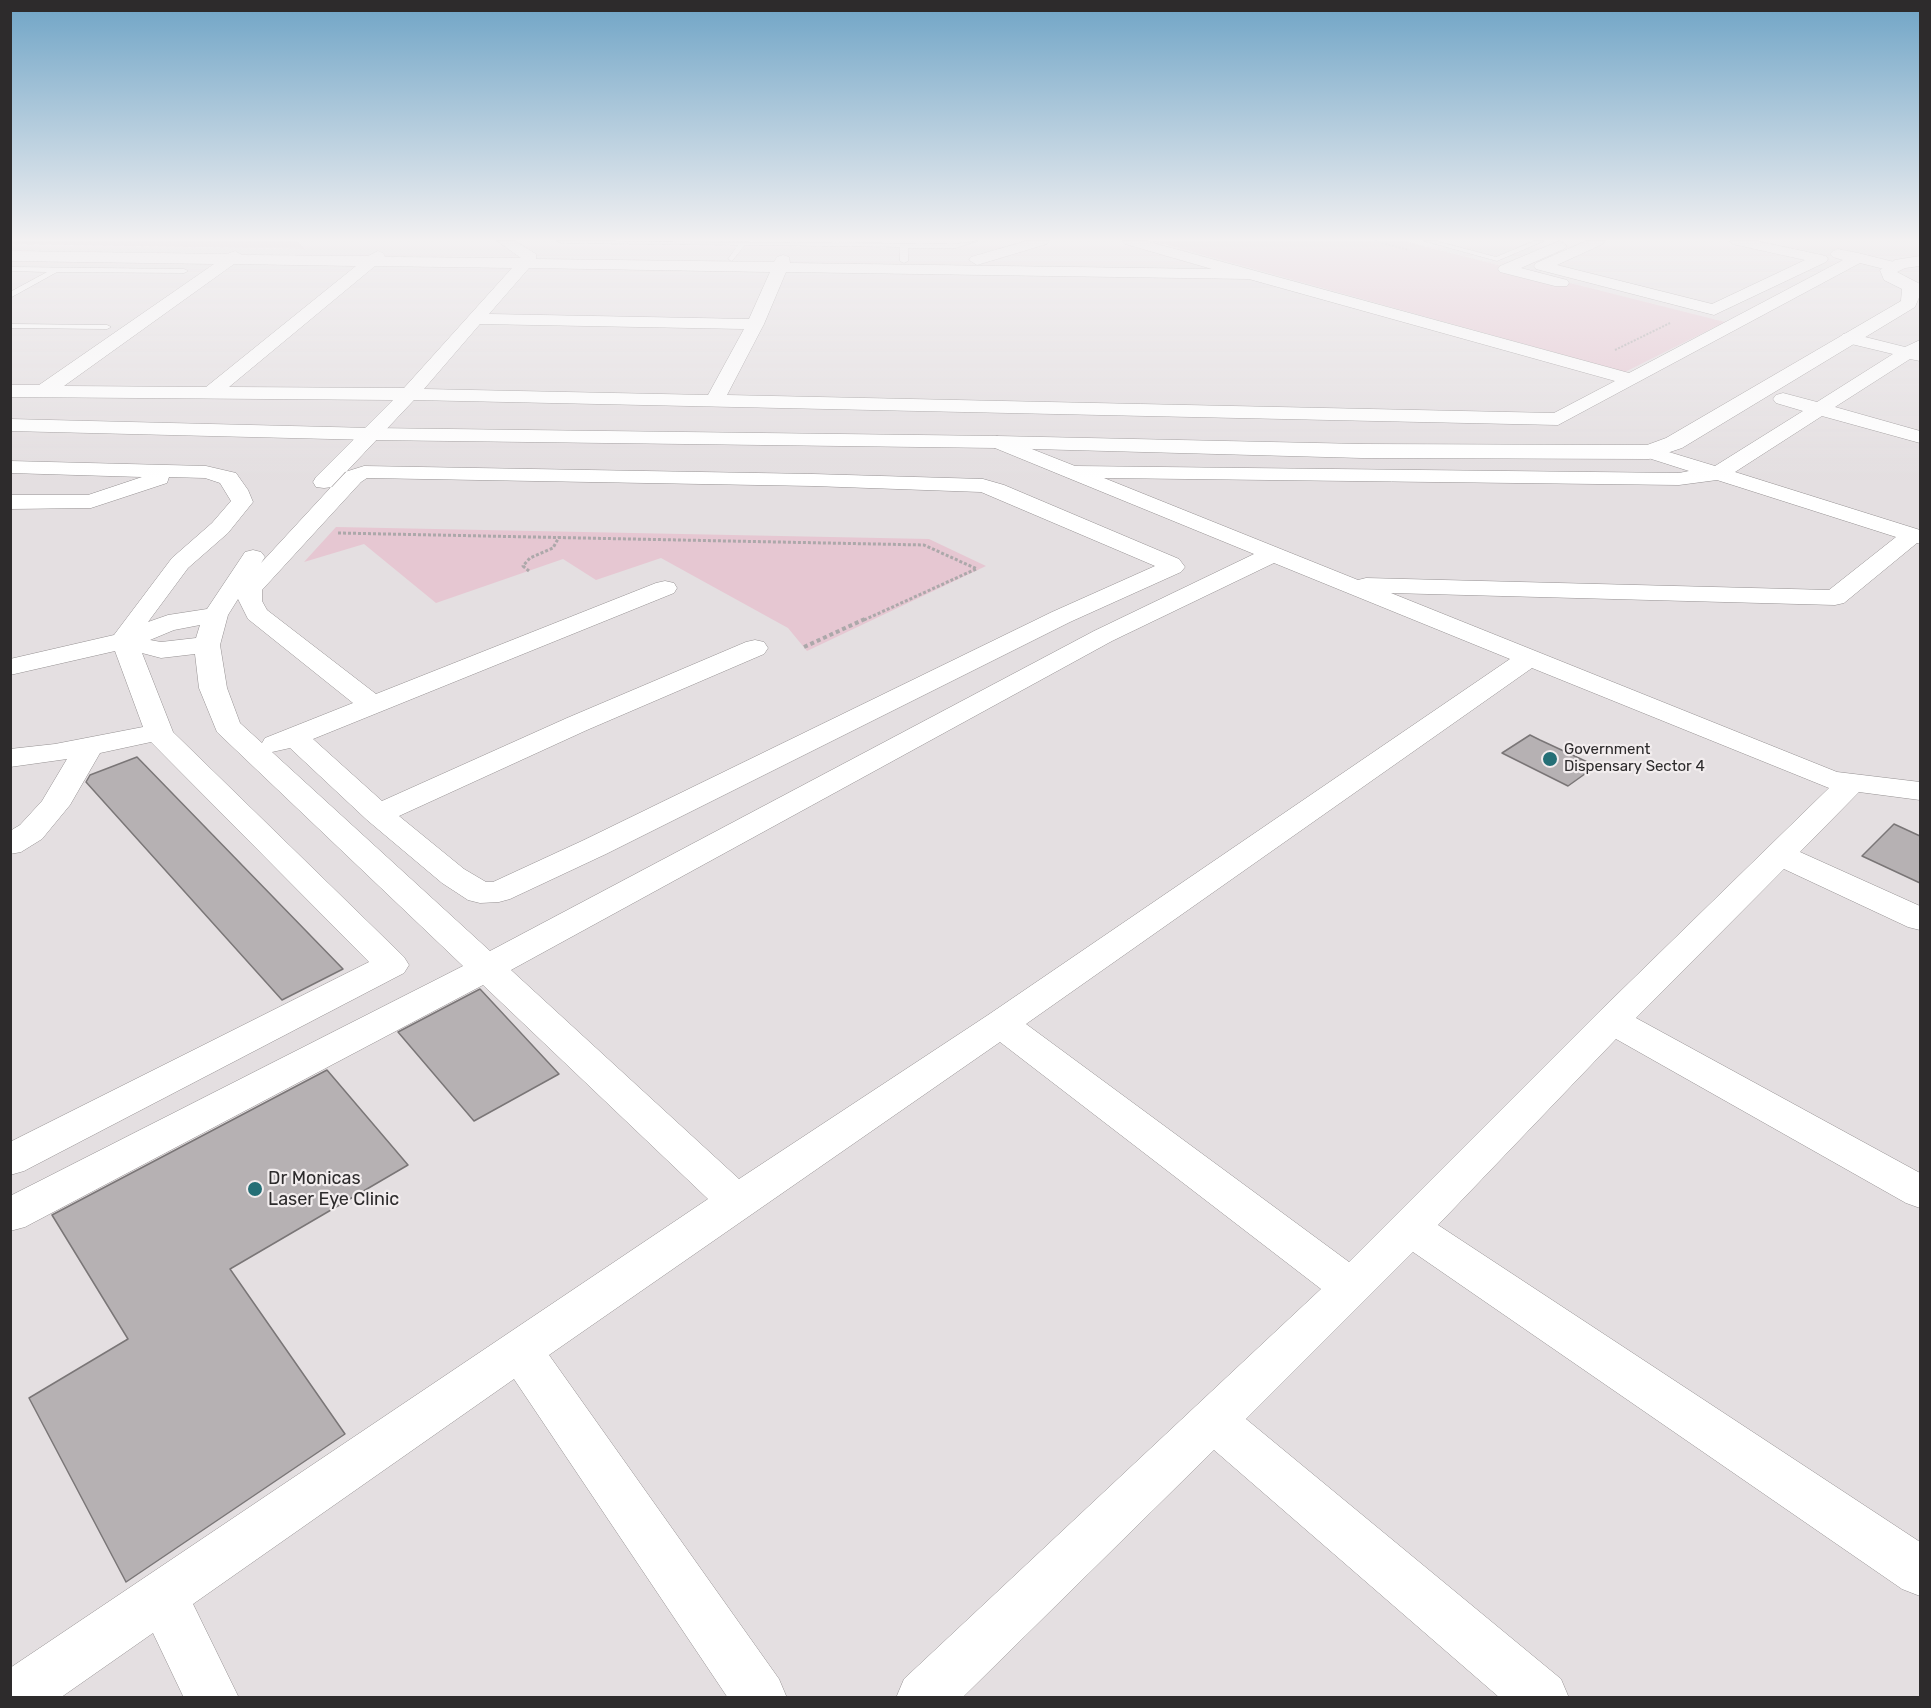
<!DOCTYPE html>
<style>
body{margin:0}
#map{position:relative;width:1931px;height:1708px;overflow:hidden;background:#e4dfe1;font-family:Rubik,sans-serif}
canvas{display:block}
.frame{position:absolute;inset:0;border:12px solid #2d2b2c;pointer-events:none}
</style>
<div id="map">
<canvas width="1931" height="1708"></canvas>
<div class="frame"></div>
</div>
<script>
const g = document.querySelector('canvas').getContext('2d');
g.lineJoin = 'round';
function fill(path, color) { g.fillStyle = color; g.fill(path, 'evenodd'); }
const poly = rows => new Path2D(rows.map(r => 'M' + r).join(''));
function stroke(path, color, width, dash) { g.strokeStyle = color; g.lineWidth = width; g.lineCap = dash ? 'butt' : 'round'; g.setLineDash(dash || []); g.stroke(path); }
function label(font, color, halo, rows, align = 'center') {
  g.font = font + ' Rubik,sans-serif'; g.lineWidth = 4.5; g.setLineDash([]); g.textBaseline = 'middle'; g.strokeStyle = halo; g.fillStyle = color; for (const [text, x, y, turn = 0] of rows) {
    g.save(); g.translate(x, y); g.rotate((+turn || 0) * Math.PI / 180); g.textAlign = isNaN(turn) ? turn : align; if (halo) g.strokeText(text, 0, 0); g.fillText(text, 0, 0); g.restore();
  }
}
const green = poly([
 [11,241,297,241,305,249,11,244],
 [1153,241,1403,241,1725,322,1625,372],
 [336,527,929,539,986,566,807,651,788,628,661,558,596,580,563,559,436,603,364,544,304,562]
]);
const building = poly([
 [1530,735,1540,740,1596,766,1568,786,1502,753,1530,735],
 [137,757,343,969,282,1000,86,782,90,775,137,757],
 [1894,824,1920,836,1920,883,1862,856,1894,824],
 [480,989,559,1074,474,1121,398,1032,480,989],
 [327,1070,408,1165,230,1269,345,1434,126,1582,29,1398,128,1339,52,1215,327,1070]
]);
const pathFar2 = poly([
 [1375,241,1409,250],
 [1615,350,1670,323]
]);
const pathFar1 = poly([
 [338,533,924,545,977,569],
 [529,571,523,566,530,558,553,548,559,537],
 [864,620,976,569]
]);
const path = poly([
 [804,647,867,618]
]);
const service = poly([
 [557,241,956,244,978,241,956,248,908,248,908,261,904,263,900,261,900,247,745,245,732,261,728,259,738,245,561,243,557,241],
 [1424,241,1436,241,1496,257,1534,241,1544,241,1497,261,1424,241],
 [10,267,184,269,188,271,184,273,57,272,10,298,10,292,47,272,10,271,10,267],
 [10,324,107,325,111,327,107,329,10,328,10,324]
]);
const minor = poly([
 [497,241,515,241,536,254,536,259,774,262,777,257,783,255,789,257,790,263,1212,269,1125,244,1122,241,1146,241,1629,373,1843,260,1833,257,1830,254,1833,251,1838,249,1858,253,1898,263,1900,266,1892,271,1860,263,1558,425,414,400,332,487,324,488,316,487,313,482,316,477,393,400,10,397,10,385,39,385,214,264,10,261,10,251,227,254,235,251,242,255,368,256,378,251,383,253,385,257,521,258,497,241],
 [234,264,356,266,206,387,64,386,234,264],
 [375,266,512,268,404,388,229,387,375,266],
 [529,268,770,272,749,319,489,314,529,268],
 [786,272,1249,279,1615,381,1554,413,727,395,764,324,786,272],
 [480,324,744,329,708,395,424,389,480,324],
 [1026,241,1050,241,1047,244,977,265,969,260,971,257,1026,241],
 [1559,241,1564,243,1567,246,1564,249,1521,268,1567,280,1569,283,1567,286,1555,286,1500,272,1498,269,1500,266,1559,241],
 [1586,241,1606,241,1603,244,1557,265,1712,304,1805,260,1732,244,1730,241,1757,241,1826,256,1828,259,1826,262,1714,315,1536,269,1534,266,1536,263,1586,241],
 [1849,333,1905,347,1920,340,1920,361,1910,359,1835,407,1920,431,1920,443,1822,416,1735,472,1920,530,1920,544,1917,543,1844,603,1835,605,1391,593,1837,772,1920,782,1920,800,1859,792,1800,852,1920,906,1920,930,1908,927,1784,869,1636,1018,1920,1173,1920,1208,1906,1203,1616,1039,1438,1225,1920,1542,1920,1596,1902,1589,1413,1252,1246,1419,1561,1679,1569,1698,1500,1698,1214,1450,962,1698,896,1698,904,1679,1321,1289,1000,1042,549,1355,779,1679,787,1698,728,1698,514,1379,193,1604,239,1698,184,1698,153,1633,60,1698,10,1698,10,1668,708,1199,483,985,25,1227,10,1231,10,1196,463,966,217,732,199,688,195,654,161,658,142,653,173,732,404,957,409,965,404,973,24,1171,10,1175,10,1142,369,962,151,742,100,753,70,805,42,839,21,852,10,854,10,831,20,825,42,801,67,759,10,767,10,749,55,744,143,727,115,651,10,675,10,659,114,635,172,558,212,523,231,501,220,483,205,478,169,477,167,483,91,508,10,509,10,495,88,495,142,477,10,473,10,461,206,466,236,473,248,490,253,502,228,533,188,568,148,622,168,615,207,609,245,552,253,550,261,552,265,557,261,563,345,472,364,466,813,474,983,479,1004,485,1179,559,1185,567,1181,572,1070,622,606,854,510,899,499,902,480,903,468,900,442,883,367,820,290,748,272,752,490,951,1094,631,1254,554,990,446,987,442,990,438,997,436,1004,438,1075,466,1679,473,1689,471,1642,456,1639,452,1642,448,1649,446,1715,466,1803,411,1776,403,1773,399,1776,395,1783,393,1817,402,1893,354,1843,342,1840,338,1843,334,1849,333],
 [367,478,813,486,981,492,1155,566,1052,612,584,840,493,882,486,882,464,869,399,816,587,730,764,654,768,648,764,642,755,640,746,642,567,718,382,801,313,739,674,593,677,588,674,583,665,581,656,583,376,694,267,610,262,601,262,590,361,482,367,478],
 [1104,478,1679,485,1717,480,1896,537,1829,590,1366,578,1358,580,1104,478],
 [1274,563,1510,659,988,1015,739,1179,511,970,1112,641,1274,563],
 [238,599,248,619,353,703,265,738,262,743,240,723,227,688,220,645,228,615,238,599],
 [200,625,196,638,161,642,150,640,174,630,200,625],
 [1532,668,1829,788,1599,1012,1349,1262,1026,1024,1532,668]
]);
const tertiary = poly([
 [1920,256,1920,266,1905,268,1897,272,1920,284,1920,295,1915,307,1682,448,1649,459,1362,458,997,448,371,440,10,431,10,419,371,428,997,436,1362,444,1647,445,1666,438,1901,301,1902,289,1884,280,1880,270,1895,260,1920,256]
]);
const markers = [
 [1550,759,8,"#256f76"],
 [255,1189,8,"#256f76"]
];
const poiNames = [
 ["Government",1564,750],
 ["Dispensary Sector 4",1564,767]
];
const nearPoinames = [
 ["Dr Monicas",268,1179],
 ["Laser Eye Clinic",268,1200]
];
fill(green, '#e6c7d2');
fill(building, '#b6b1b3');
stroke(building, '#7a7677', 1.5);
stroke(service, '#959192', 1);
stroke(minor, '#959192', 1);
stroke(tertiary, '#959192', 1);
stroke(pathFar2, '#aca8aa', 2, [2, 1.5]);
stroke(pathFar1, '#aca8aa', 3, [3, 2]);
stroke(path, '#aca8aa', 4, [4, 3]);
fill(service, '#fff');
fill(minor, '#fff');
fill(tertiary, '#fff');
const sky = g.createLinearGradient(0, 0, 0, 480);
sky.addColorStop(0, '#6fa4c6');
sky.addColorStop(0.5, '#f3f1f2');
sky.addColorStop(1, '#f3f1f200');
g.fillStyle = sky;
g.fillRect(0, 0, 1931, 480);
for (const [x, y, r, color] of markers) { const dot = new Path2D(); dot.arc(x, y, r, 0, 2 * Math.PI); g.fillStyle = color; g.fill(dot); stroke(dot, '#f2edee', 2); }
label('15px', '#2d2b2c', '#f2edee', poiNames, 'left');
label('18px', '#2d2b2c', '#f2edee', nearPoinames, 'left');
</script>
